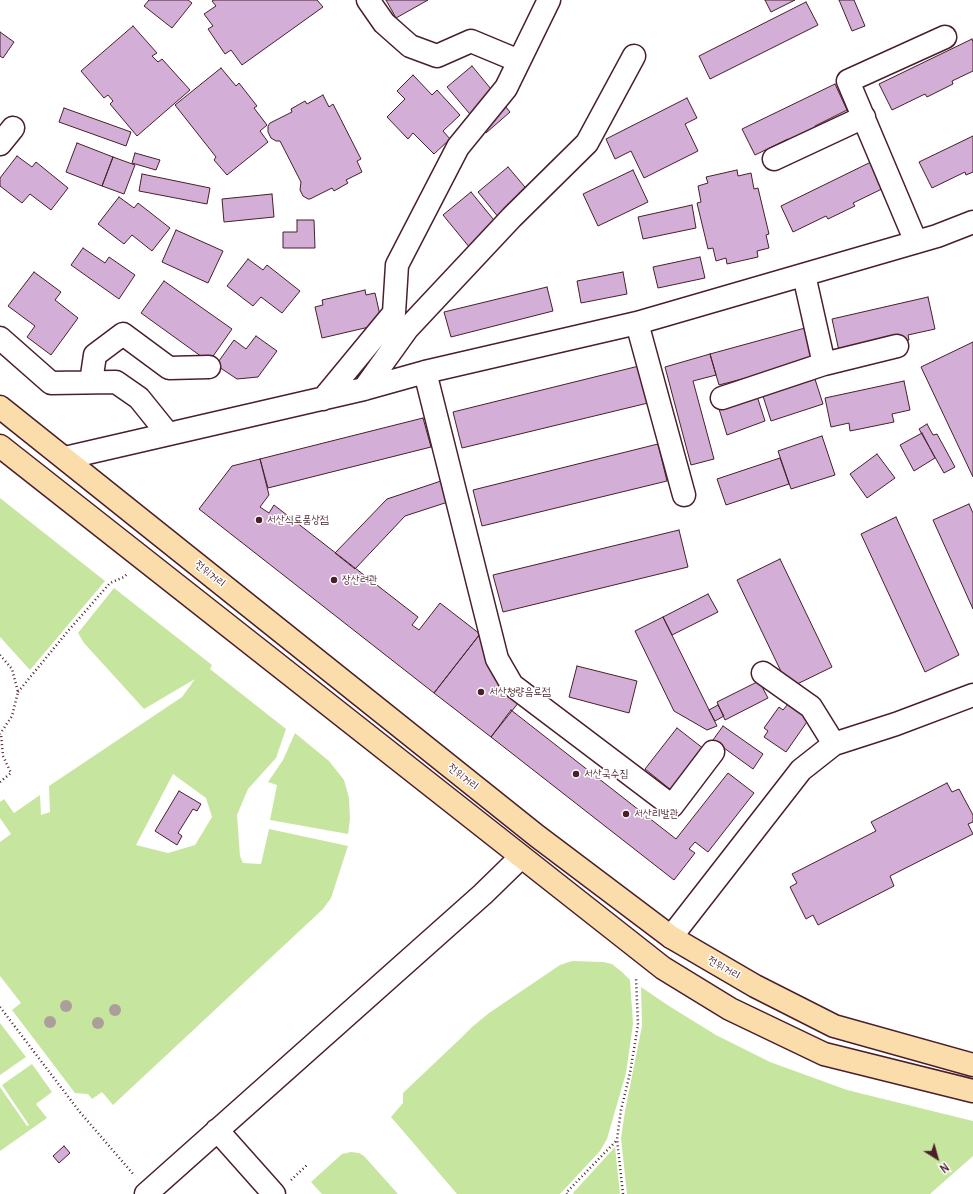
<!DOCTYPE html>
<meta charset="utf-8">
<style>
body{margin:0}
#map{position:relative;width:973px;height:1194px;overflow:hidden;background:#fff;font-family:Delius,sans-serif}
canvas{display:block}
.north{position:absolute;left:917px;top:1138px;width:40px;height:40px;-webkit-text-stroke:3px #fff;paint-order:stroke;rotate:143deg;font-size:11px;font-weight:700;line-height:16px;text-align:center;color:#4a1f2b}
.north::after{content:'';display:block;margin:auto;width:14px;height:18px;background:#4a1f2b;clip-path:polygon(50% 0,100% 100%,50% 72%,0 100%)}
</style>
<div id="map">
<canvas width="973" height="1194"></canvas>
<div class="north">N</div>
</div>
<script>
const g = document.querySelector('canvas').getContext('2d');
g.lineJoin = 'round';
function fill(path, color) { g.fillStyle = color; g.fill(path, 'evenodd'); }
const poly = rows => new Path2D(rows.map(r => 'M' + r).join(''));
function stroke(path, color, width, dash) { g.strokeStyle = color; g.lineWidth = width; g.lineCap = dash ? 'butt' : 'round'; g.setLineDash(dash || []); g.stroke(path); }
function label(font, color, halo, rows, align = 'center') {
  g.font = font + ' Delius,"Poor Story",sans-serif'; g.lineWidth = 3; g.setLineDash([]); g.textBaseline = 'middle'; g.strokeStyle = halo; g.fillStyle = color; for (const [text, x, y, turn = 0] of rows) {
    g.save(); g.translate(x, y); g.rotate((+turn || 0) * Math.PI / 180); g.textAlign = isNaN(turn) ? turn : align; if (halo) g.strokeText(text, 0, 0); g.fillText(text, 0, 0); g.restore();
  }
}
const green = poly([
 [0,498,105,581,30,670,0,637],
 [114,588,212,665,210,669,286,729,276,758,248,789,237,815,240,856,243,863,261,864,269,829,348,846,331,898,323,909,113,1105,102,1092,92,1099,88,1094,75,1093,12,1010,21,1003,0,976,0,842,11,834,0,818,0,802,4,799,14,813,40,795,41,815,50,812,49,786,182,697,195,679,144,709,84,643,78,633],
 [173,774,206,798,212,817,195,845,168,853,136,845],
 [295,733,329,761,344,780,349,798,350,819,348,834,270,820,277,785,268,782,283,760],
 [572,961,603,962,612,964,622,972,630,980,633,1024,626,1073,607,1139,600,1151,560,1194,457,1194,391,1117,403,1103,403,1093,461,1038,472,1027,489,1013,560,965],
 [641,987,669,1006,716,1035,770,1062,847,1090,973,1121,973,1156,930,1194,627,1194,621,1138,625,1111,642,1026],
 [0,1023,26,1057,0,1075],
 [32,1064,52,1092,36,1104,47,1118,0,1151,0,1087,27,1126,29,1125,2,1085],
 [615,1147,620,1194,574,1194,573,1193],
 [351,1152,359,1153,364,1156,398,1194,322,1194,311,1182,342,1154]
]);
const building = poly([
 [149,0,188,0,192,3,172,28,144,6,149,0],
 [214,0,317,0,323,7,242,65,231,50,225,54,208,29,213,26,204,14,216,6,212,1,214,0],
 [386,0,428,0,396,18,386,0],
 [765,0,795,0,771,12,765,0],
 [839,0,854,0,865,26,852,31,839,0],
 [806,2,818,25,710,79,699,56,806,2],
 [133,26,157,53,152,56,158,62,162,59,190,90,137,136,110,104,113,101,108,95,104,98,81,71,133,26],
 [0,32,14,42,3,58,0,56,0,32],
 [972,39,973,42,973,71,952,81,953,84,927,97,925,94,892,110,879,84,972,39],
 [472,66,510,112,486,133,447,87,472,66],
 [221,68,236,86,239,83,257,106,254,108,267,125,260,131,268,142,227,175,214,160,216,157,175,105,221,68],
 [413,75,432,95,437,90,460,115,443,131,450,139,434,154,413,133,408,139,387,117,405,99,397,91,413,75],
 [835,84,847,110,815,126,816,129,790,142,788,139,755,155,742,129,835,84],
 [323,95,329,107,333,104,361,159,357,161,362,172,346,180,348,183,334,191,332,188,310,199,308,199,303,196,300,190,301,182,280,141,276,141,271,138,268,132,268,126,270,123,292,112,291,109,305,101,307,104,323,95],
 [687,98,697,118,685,124,698,151,644,178,631,151,615,159,606,139,687,98],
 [64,108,131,132,126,146,59,122,64,108],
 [973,136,973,172,966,175,965,172,932,188,919,162,973,136],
 [77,143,113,157,102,186,66,172,77,143],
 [135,153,160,160,156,170,132,163,135,153],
 [17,156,32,167,36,162,68,188,51,210,30,194,22,203,0,186,0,178,17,156],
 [113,157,135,165,124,194,102,186,113,157],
 [873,161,886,187,853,203,855,206,828,219,826,216,793,232,781,206,873,161],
 [508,167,530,193,499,218,478,192,508,167],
 [633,170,648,202,598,226,583,194,633,170],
 [737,170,738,176,751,173,754,189,758,188,769,234,766,235,769,248,757,251,758,257,727,264,726,258,716,261,713,248,708,249,697,203,701,202,698,186,708,183,706,177,737,170],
 [142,174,210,188,207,204,139,191,142,174],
 [471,192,498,225,470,248,443,215,471,192],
 [272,194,274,217,224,222,222,199,272,194],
 [119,197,134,208,138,203,170,228,152,251,132,235,124,244,98,224,119,197],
 [692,205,696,228,643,239,638,217,692,205],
 [297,220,314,220,315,248,283,248,283,232,297,232,297,220],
 [176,230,223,251,208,283,162,262,176,230],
 [83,248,105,263,109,257,135,275,119,299,71,265,83,248],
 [700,257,705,278,658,288,653,267,700,257],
 [248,259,263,270,267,265,300,291,282,313,261,297,253,306,227,286,248,259],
 [34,272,61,292,55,300,78,318,51,355,27,337,35,326,8,306,34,272],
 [623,272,627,294,581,303,577,281,623,272],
 [164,281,232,329,209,362,141,313,164,281],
 [547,287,553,311,451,337,444,312,547,287],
 [365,290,366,295,375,293,382,324,322,338,315,307,323,305,322,300,365,290],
 [928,297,935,329,908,335,909,340,868,349,839,351,832,319,928,297],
 [805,328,814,359,748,382,746,378,719,385,710,354,805,328],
 [256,336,277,351,258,377,237,379,216,365,234,340,246,349,256,336],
 [973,342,973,477,921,367,973,342],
 [710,354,716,375,693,381,714,459,691,465,665,367,710,354],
 [639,366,648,403,462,448,453,412,639,366],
 [814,376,823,404,771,421,762,393,814,376],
 [904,381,910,410,892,414,894,422,850,431,849,423,831,427,825,398,904,381],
 [757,396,765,421,727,435,719,409,757,396],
 [423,418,431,447,268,488,260,459,423,418],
 [927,424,933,435,937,434,955,467,944,473,919,429,927,424],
 [922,433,935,458,914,471,900,445,922,433],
 [822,436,835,475,791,489,778,451,822,436],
 [658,444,667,481,482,526,473,490,658,444],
 [877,454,895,478,867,498,850,474,877,454],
 [780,458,789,484,726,505,717,479,780,458],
 [260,459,269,495,260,507,269,513,274,505,418,617,412,625,419,630,440,603,480,634,434,693,199,509,232,466,260,459],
 [444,480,451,501,405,516,355,569,335,553,387,499,444,480],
 [969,504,973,513,973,609,933,520,969,504],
 [896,517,959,655,925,672,861,534,896,517],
 [679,530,688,567,503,612,493,575,679,530],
 [780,559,832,667,789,688,737,580,780,559],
 [708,594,718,612,672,635,663,617,708,594],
 [663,617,717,726,707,730,674,711,635,631,663,617],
 [480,634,519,702,491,737,434,693,480,634],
 [577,666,637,681,629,713,569,697,577,666],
 [759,681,768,698,725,720,717,702,759,681],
 [788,704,809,719,786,752,764,737,768,731,764,728,779,707,783,710,788,704],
 [718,705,724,716,715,721,709,710,718,705],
 [511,710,676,839,728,773,754,793,708,852,695,842,689,849,695,853,674,880,491,737,511,710],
 [723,726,763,754,753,769,713,740,723,726],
 [677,728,704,749,671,790,645,769,677,728],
 [947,783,952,792,959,789,973,815,973,822,968,824,973,834,890,876,894,886,818,925,813,915,806,919,790,887,797,883,792,874,876,831,871,822,947,783],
 [179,791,201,804,197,811,193,809,178,833,182,836,177,845,155,831,179,791],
 [64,1146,70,1153,59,1163,53,1156,64,1146]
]);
const path = poly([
 [0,655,12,669,18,692,12,716,0,734],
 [18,692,68,631,110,583,124,577,127,574],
 [0,782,11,773,3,756,1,734],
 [0,1007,79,1111,134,1175],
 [291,1180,307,1165],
 [567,1194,566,1193,617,1140],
 [623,1194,617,1139,621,1110,630,1073,638,1025,636,977]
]);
const minor = poly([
 [368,0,384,23,410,46,437,56,471,41,519,61],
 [0,144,13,128],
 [774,159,864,117],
 [916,242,848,81,945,37],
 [804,275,824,364],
 [637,323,684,495],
 [0,338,51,383,116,382,139,398,168,434],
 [425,372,497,659,512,685,672,806,713,752],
 [91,382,95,355,123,334,169,368,209,367],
 [364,389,407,329,512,217,587,143,634,56],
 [722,398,824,364,897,346],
 [323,399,394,313,397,265,458,147,506,88,549,0],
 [65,458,364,389,425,372,637,323,937,236,973,222],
 [763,673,811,707,834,744],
 [671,937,801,770,834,744,896,724,973,695],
 [217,1130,274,1194],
 [146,1194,483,894,521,857]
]);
const major = poly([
 [0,407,537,836,671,937,755,986,834,1026,973,1065],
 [0,446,663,968,730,1009,824,1054,973,1091]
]);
const trees = [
 [66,1006],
 [115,1010],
 [50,1022],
 [98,1023]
];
const markers = [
 [259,520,4,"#4a1f2b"],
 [334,580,4,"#4a1f2b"],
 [481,692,4,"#4a1f2b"],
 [576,774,4,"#4a1f2b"],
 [626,814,4,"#4a1f2b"]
];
const poiNames = [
 ["서산식료품상점",267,520],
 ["장산려관",342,580],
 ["서산청량음료점",489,692],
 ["서산국수집",584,774],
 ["서산리발관",634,814]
];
const streetNames = [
 ["전위거리",210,574,39],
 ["전위거리",463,777,39],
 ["전위거리",724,968,30]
];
fill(green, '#c6e69f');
fill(building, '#d3aed6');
stroke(building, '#4a1f2b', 1);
stroke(minor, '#4a1f2b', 25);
stroke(major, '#4a1f2b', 25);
stroke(path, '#4a1f2b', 2.5, [1, 3]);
stroke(minor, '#fff', 22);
stroke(major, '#faddab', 22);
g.fillStyle = '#ac9f9a';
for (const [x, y] of trees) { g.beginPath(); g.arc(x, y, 6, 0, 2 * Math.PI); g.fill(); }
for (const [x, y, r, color] of markers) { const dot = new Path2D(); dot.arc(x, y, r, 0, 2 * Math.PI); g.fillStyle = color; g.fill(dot); stroke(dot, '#fff', 1.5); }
label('11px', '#4a1f2b', '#fff', poiNames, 'left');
label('11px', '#4a1f2b', '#fff', streetNames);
</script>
